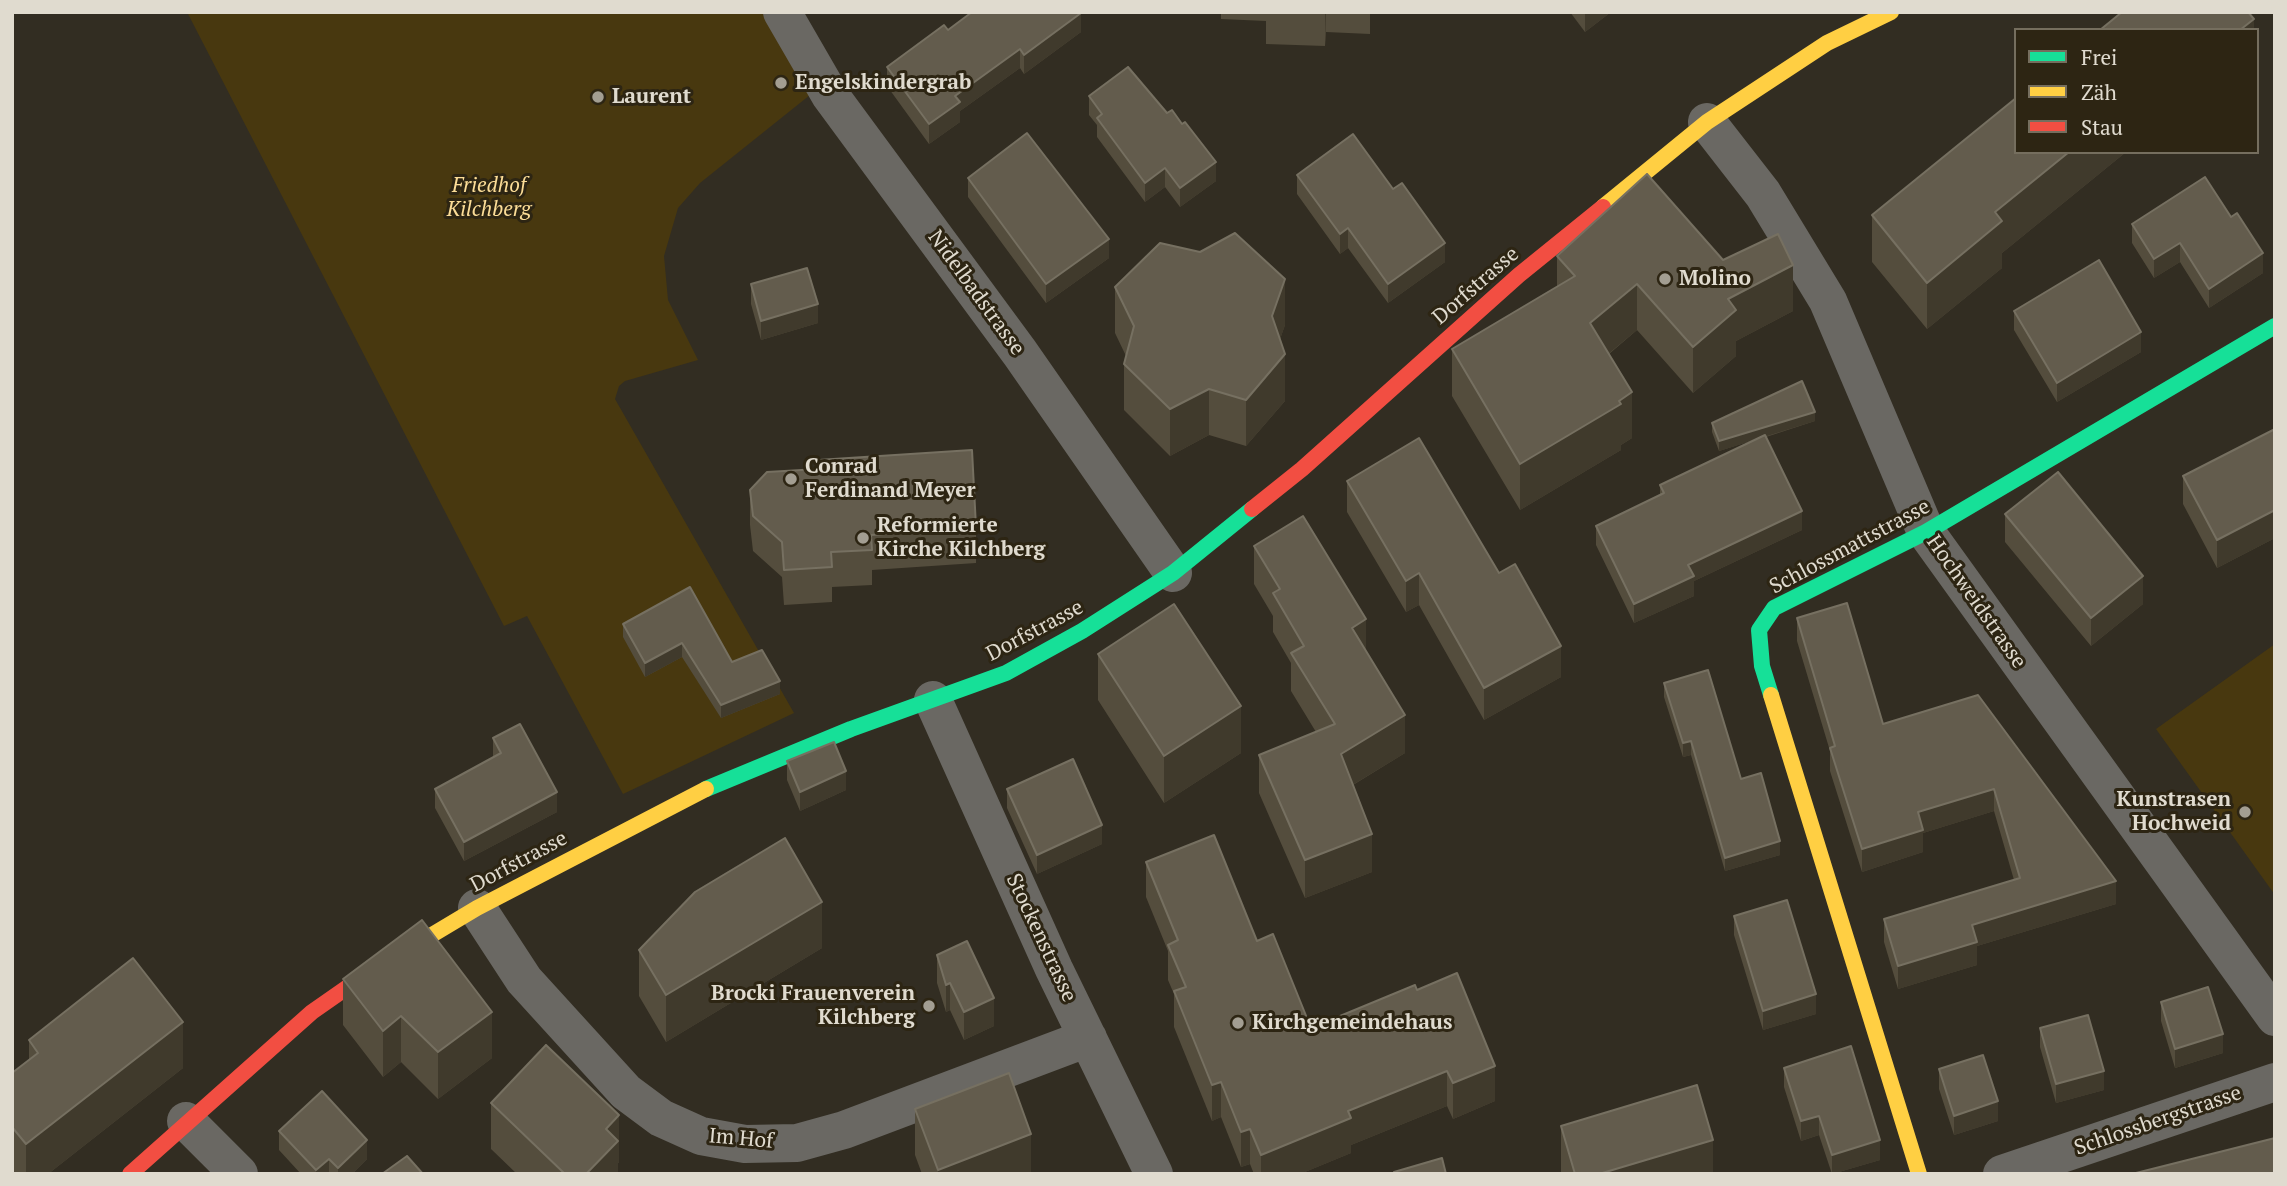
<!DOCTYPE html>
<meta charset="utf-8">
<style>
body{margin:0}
#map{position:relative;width:2287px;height:1186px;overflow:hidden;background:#322d22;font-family:"PT Serif",serif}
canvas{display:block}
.frame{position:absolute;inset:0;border:14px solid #e0dbcf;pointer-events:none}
.legend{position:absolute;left:2014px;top:28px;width:245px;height:126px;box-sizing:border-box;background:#2d2513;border:2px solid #756e5e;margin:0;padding:9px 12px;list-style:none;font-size:21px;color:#e0dbcf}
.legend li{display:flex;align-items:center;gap:14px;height:35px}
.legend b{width:35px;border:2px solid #756e5e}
</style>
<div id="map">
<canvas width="2287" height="1186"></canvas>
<div class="frame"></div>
<ul class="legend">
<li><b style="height:9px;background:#16e098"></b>Frei</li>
<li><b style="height:9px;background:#ffcf43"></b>Zäh</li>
<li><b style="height:9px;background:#f24e42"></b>Stau</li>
</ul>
</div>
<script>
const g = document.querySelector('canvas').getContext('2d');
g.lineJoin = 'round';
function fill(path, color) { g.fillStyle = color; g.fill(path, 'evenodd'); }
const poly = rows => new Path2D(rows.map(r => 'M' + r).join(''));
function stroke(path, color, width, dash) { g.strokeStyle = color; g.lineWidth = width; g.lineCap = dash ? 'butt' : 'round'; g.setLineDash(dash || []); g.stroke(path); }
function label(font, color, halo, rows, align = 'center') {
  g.font = font + ' "PT Serif",serif'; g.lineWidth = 6; g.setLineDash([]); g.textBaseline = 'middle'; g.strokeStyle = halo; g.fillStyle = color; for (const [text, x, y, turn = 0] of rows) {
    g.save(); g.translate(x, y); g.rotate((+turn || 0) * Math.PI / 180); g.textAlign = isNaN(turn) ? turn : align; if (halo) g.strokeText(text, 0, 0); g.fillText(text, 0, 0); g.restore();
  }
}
const green = poly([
 [187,12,763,12,810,95,700,183,678,208,664,256,668,300,698,360,625,381,619,386,615,399,794,713,623,794,527,616,504,626],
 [2275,644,2275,895,2156,729]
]);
const street = poly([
 [782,12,830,95,1020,353,1173,573],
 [1707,122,1763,194,1828,301,1926,532,2275,1017],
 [933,700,1054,969,1154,1174],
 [477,908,524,980,626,1092,661,1118,701,1136,745,1144,797,1143,844,1130,1088,1038],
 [186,1121,239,1174],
 [2002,1174,2275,1082]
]);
const fast = poly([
 [1771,695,1762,666,1759,630,1774,608,1926,532,2275,326],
 [706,789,851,729,1006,673,1082,631,1173,573,1252,509]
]);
const slow = poly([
 [1603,207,1707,122,1827,43,1891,12],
 [1771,695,1919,1174],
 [365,975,477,908,706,789]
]);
const jam = poly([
 [1252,509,1302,469,1519,275,1603,207],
 [130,1174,312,1012,365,975]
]);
const wall = poly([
 [1221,12,1370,12,1370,34,1326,32,1325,46,1266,44,1266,21,1221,19],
 [1570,12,1611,12,1585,32],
 [948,30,1081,32,1024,74,1020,68,960,111,960,122,929,144,887,86,887,67],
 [1089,96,1167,113,1182,124,1216,181,1180,207,1165,187,1145,202,1097,137,1097,125,1089,115],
 [2016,152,2126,152,2002,253,2002,268,1927,329,1872,262,1872,215],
 [1297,175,1445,262,1388,303,1348,248,1340,254,1297,194],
 [968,178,1109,258,1046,303,968,197],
 [2132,224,2263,273,2209,308,2180,262,2154,278,2132,243],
 [1557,256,1723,260,1793,311,1736,341,1736,356,1693,393,1637,330,1609,354,1632,438,1621,445,1621,450,1520,510,1452,396,1452,349,1557,287],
 [751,284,818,323,761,340,751,304],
 [1115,287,1285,325,1280,339,1285,401,1246,446,1209,435,1170,456,1124,410,1124,364,1126,356,1115,333],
 [2014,311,2141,352,2057,402,2014,330],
 [1815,421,1766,437,1802,530,1694,581,1694,596,1634,623,1596,545,1596,526,1660,496,1660,485,1754,440,1719,451,1712,432,1712,423],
 [2275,429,2275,538,2217,568,2183,504,2183,476],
 [818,460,976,527,976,563,872,570,872,585,832,587,832,602,784,605,782,577,753,551,750,525,750,490,818,469],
 [1347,481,1561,677,1484,720,1419,605,1406,612,1347,512],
 [2005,514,2143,604,2091,646,2005,542],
 [1254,546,1366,650,1405,753,1353,785,1372,872,1305,898,1259,793,1259,755,1316,732,1291,691,1291,663,1273,632,1273,616,1254,584],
 [690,587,732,662,780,694,721,718,682,657,645,677,623,637,623,624],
 [1797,618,1883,724,1978,695,2116,904,1977,946,1977,965,1898,989,1884,942,1884,919,2014,880,1994,811,1923,833,1923,852,1862,872,1830,771,1830,751,1797,641],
 [1098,654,1241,753,1164,803,1098,700],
 [1664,683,1780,855,1725,871,1691,755,1683,757,1664,697],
 [493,738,557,812,464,861,435,808,435,789,493,757],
 [787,761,846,790,800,811,787,780],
 [1007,789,1102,844,1037,874,1007,808],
 [1146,862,1257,941,1311,1028,1417,990,1495,1101,1453,1119,1447,1106,1351,1145,1351,1153,1300,1174,1254,1174,1250,1164,1241,1167,1221,1117,1212,1121,1174,1027,1174,994,1168,980,1168,951,1146,897],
 [1734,916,1816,1014,1763,1030,1734,935],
 [822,948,666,1042,639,996,639,950],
 [937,955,994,1026,964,1040,950,1010,946,1012,937,983],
 [343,979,492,1058,438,1099,401,1062,383,1077,343,1025],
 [2161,1002,2223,1053,2175,1068,2161,1021],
 [2040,1028,2104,1090,2056,1103,2040,1047],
 [29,1040,183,1068,48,1174,13,1174,12,1073,29,1060],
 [1784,1068,1880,1160,1832,1174,1819,1135,1801,1141,1784,1087],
 [1939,1069,1998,1121,1954,1135,1939,1089],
 [491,1103,619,1162,618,1163,618,1174,517,1174,491,1149],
 [915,1109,1031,1174,922,1174,915,1155],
 [1561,1126,1713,1174,1561,1174],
 [279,1131,367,1159,352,1174,301,1174,279,1150]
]);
const shadedWall = poly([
 [1325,12,1326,12,1325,46],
 [1585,12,1611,12,1585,32],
 [1081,13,1081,32,1024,74,1024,55],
 [2254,19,2254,30,2240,30],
 [1020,49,1020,68,960,111,960,122,929,144,929,124,955,96],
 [2069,152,2126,152,2002,253,2002,268,1927,329,1927,283,1995,212],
 [1216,162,1216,181,1180,207,1180,188],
 [1165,168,1165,187,1145,202,1145,183],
 [1348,228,1348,248,1340,254,1340,234],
 [1109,239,1109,258,1046,303,1046,284],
 [1445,243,1445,262,1388,303,1388,284],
 [2180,243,2180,262,2154,278,2154,259],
 [2263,253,2263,273,2209,308,2209,289],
 [1793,265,1793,311,1736,341,1736,356,1693,393,1693,347,1728,299],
 [1285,279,1285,325,1272,362,1272,316],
 [1637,284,1637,330,1590,369,1590,323],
 [818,304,818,323,761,340,761,321],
 [2141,332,2141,352,2057,402,2057,383],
 [1285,354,1285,401,1246,446,1246,400],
 [1209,389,1209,435,1170,456,1170,409],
 [1632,392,1632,438,1621,445,1621,450,1520,510,1520,464],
 [1815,412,1815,421,1719,451,1719,441],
 [2275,510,2275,538,2217,568,2217,540],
 [1802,511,1802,530,1694,581,1694,596,1634,623,1634,604,1688,565],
 [1419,573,1419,605,1406,612,1406,581],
 [2143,576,2143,604,2091,646,2091,618],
 [1366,619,1366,657,1352,628],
 [682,643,682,657,645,677,645,663],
 [1561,646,1561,677,1484,720,1484,688],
 [780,681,780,694,721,718,721,705],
 [1241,706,1241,753,1164,803,1164,756],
 [1405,715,1405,753,1341,792,1341,754],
 [1691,741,1691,755,1683,757,1683,743],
 [846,771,846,790,800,811,800,792],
 [1994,789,1994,811,1923,833,1923,852,1862,872,1862,849,1918,812],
 [557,792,557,812,464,861,464,842],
 [1102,825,1102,844,1037,874,1037,855],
 [1372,834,1372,872,1305,898,1305,860],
 [1780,841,1780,855,1725,871,1725,858],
 [2116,881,2116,904,1977,946,1977,965,1898,989,1898,966,1972,925],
 [822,902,822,948,666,1042,666,995],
 [950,983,950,1010,946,1012,946,985],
 [1816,994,1816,1014,1763,1030,1763,1011],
 [994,998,994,1026,964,1040,964,1012],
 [492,1012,492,1058,438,1099,438,1052],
 [401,1016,401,1062,383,1077,383,1031],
 [183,1022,183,1068,48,1174,26,1174,26,1144],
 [2223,1034,2223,1053,2175,1068,2175,1049],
 [1495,1066,1495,1101,1453,1119,1453,1083],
 [1447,1071,1447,1106,1351,1145,1351,1153,1300,1174,1261,1174,1261,1155,1348,1111],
 [2104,1071,2104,1090,2056,1103,2056,1084],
 [1221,1082,1221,1117,1212,1121,1212,1085],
 [1998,1101,1998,1121,1954,1135,1954,1116],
 [619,1115,619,1162,618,1163,618,1174,586,1174,606,1129],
 [1819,1116,1819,1135,1801,1141,1801,1121],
 [1250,1129,1250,1164,1241,1167,1241,1132],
 [1031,1134,1031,1174,938,1174,938,1170],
 [367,1140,367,1159,352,1174,338,1174,338,1168],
 [1713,1140,1713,1174,1599,1174],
 [1880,1140,1880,1160,1832,1174,1832,1155],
 [329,1159,329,1174,316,1174,316,1170]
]);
const building = poly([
 [972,12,1081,13,1024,55,1020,49,955,96,960,102,929,124,887,67,944,25,948,30,972,12],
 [2122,12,2248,12,2254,19,2240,30,2100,30,2122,12],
 [1128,67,1167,113,1172,110,1182,124,1185,122,1216,162,1180,188,1165,168,1145,183,1097,118,1102,114,1089,96,1128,67],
 [2016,98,2016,152,2069,152,1995,212,2002,221,1927,283,1872,215,2016,98],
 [1027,133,1109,239,1046,284,968,178,1027,133],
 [1353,134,1393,189,1402,183,1445,243,1388,284,1348,228,1340,234,1297,175,1353,134],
 [1647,174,1723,260,1778,234,1793,265,1728,299,1736,310,1693,347,1637,284,1590,323,1632,392,1619,401,1621,404,1520,464,1452,349,1575,276,1557,256,1647,174],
 [2205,177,2231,217,2237,213,2263,253,2209,289,2180,243,2154,259,2132,224,2205,177],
 [1235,233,1285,279,1272,316,1285,354,1246,400,1209,389,1170,409,1124,364,1134,326,1115,287,1160,243,1200,252,1235,233],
 [2099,260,2141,332,2057,383,2014,311,2099,260],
 [807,268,818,304,761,321,751,284,807,268],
 [1802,381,1815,412,1719,441,1712,423,1802,381],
 [2275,429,2275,510,2217,540,2183,476,2275,429],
 [1765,435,1802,511,1688,565,1694,576,1634,604,1596,526,1664,493,1660,485,1765,435],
 [1419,438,1499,573,1515,564,1561,646,1484,688,1419,573,1406,581,1347,481,1419,438],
 [972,450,976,527,871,535,872,550,831,552,832,567,784,570,782,542,753,516,750,490,767,472,819,469,818,460,972,450],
 [2058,472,2143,576,2091,618,2005,514,2058,472],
 [1303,516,1366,619,1352,628,1405,715,1341,754,1372,834,1305,860,1259,755,1335,724,1291,653,1304,646,1273,593,1280,589,1254,546,1303,516],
 [690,587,732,662,762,650,780,681,721,705,682,643,645,663,623,624,690,587],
 [1847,603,1883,724,1978,695,2116,881,1972,925,1977,942,1898,966,1884,919,2020,878,1994,789,1918,812,1923,830,1862,849,1830,748,1835,746,1797,618,1847,603],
 [1174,604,1241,706,1164,756,1098,654,1174,604],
 [1708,670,1741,779,1761,773,1780,841,1725,858,1691,741,1683,743,1664,683,1708,670],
 [520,724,557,792,464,842,435,789,501,753,493,738,520,724],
 [834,742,846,771,800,792,787,761,834,742],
 [1073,759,1102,825,1037,855,1007,789,1073,759],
 [1214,835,1257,941,1273,934,1311,1028,1415,985,1417,990,1457,973,1495,1066,1453,1083,1447,1071,1348,1111,1351,1118,1261,1155,1250,1129,1241,1132,1221,1082,1212,1085,1174,991,1186,987,1168,945,1178,940,1146,862,1214,835],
 [785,838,822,902,666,995,639,950,695,892,785,838],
 [1787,900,1816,994,1763,1011,1734,916,1787,900],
 [422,920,492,1012,438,1052,401,1016,383,1031,343,979,422,920],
 [967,941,994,998,964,1012,950,983,946,985,937,955,967,941],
 [133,958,183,1022,26,1144,12,1127,12,1073,38,1053,29,1040,133,958],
 [2208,987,2223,1034,2175,1049,2161,1002,2208,987],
 [2088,1015,2104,1071,2056,1084,2040,1028,2088,1015],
 [546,1045,619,1115,606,1129,618,1141,586,1174,565,1174,491,1103,546,1045],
 [1851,1046,1880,1140,1832,1155,1819,1116,1801,1121,1784,1068,1851,1046],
 [1983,1055,1998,1101,1954,1116,1939,1069,1983,1055],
 [1009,1073,1031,1134,938,1170,915,1109,1009,1073],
 [1697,1085,1713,1140,1599,1174,1575,1174,1561,1126,1697,1085],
 [322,1091,367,1140,338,1168,329,1159,316,1170,279,1131,322,1091],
 [2275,1138,2275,1174,2132,1174,2275,1138],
 [407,1156,423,1174,382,1174,407,1156],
 [1442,1158,1446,1174,1394,1174,1394,1172,1442,1158]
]);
const markers = [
 [781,83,7,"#a39e92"],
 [598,97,7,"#a39e92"],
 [1665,279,7,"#a39e92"],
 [791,479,7,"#a39e92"],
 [863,538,7,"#a39e92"],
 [2245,812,7,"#a39e92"],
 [929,1006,7,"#a39e92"],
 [1238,1023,7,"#a39e92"]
];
const poiNames = [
 ["Engelskindergrab",795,83],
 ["Laurent",612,97],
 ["Molino",1679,279],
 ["Conrad",805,467],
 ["Ferdinand Meyer",805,491],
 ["Reformierte",877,526],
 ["Kirche Kilchberg",877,550],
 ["Kunstrasen",2231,800,"right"],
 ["Hochweid",2231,824,"right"],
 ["Brocki Frauenverein",915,994,"right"],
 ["Kilchberg",915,1018,"right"],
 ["Kirchgemeindehaus",1252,1023]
];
const parkNames = [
 ["Friedhof",489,186],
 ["Kilchberg",489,210]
];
const streetNames = [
 ["Dorfstrasse",1476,286,-41],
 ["Nidelbadstrasse",976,293,54],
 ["Schlossmattstrasse",1850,547,-28],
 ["Hochweidstrasse",1976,602,55],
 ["Dorfstrasse",1035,631,-28],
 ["Dorfstrasse",519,862,-28],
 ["Stockenstrasse",1041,938,65],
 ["Schlossbergstrasse",2158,1121,-19],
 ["Im Hof",741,1139,5]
];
fill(green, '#48380f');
stroke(street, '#6a6863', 38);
stroke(fast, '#16e098', 16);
stroke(slow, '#ffcf43', 16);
stroke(jam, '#f24e42', 16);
fill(wall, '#544d3d');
fill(shadedWall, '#403a2c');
fill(building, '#635c4d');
stroke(building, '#767061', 2);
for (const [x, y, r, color] of markers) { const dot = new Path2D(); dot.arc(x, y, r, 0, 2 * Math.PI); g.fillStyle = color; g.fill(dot); stroke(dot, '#2d2513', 2.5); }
label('bold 21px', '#e0dbcf', '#2d2513', poiNames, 'left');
label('italic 21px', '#fcdd97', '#2d2513', parkNames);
label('21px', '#e0dbcf', '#2d2513', streetNames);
</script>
